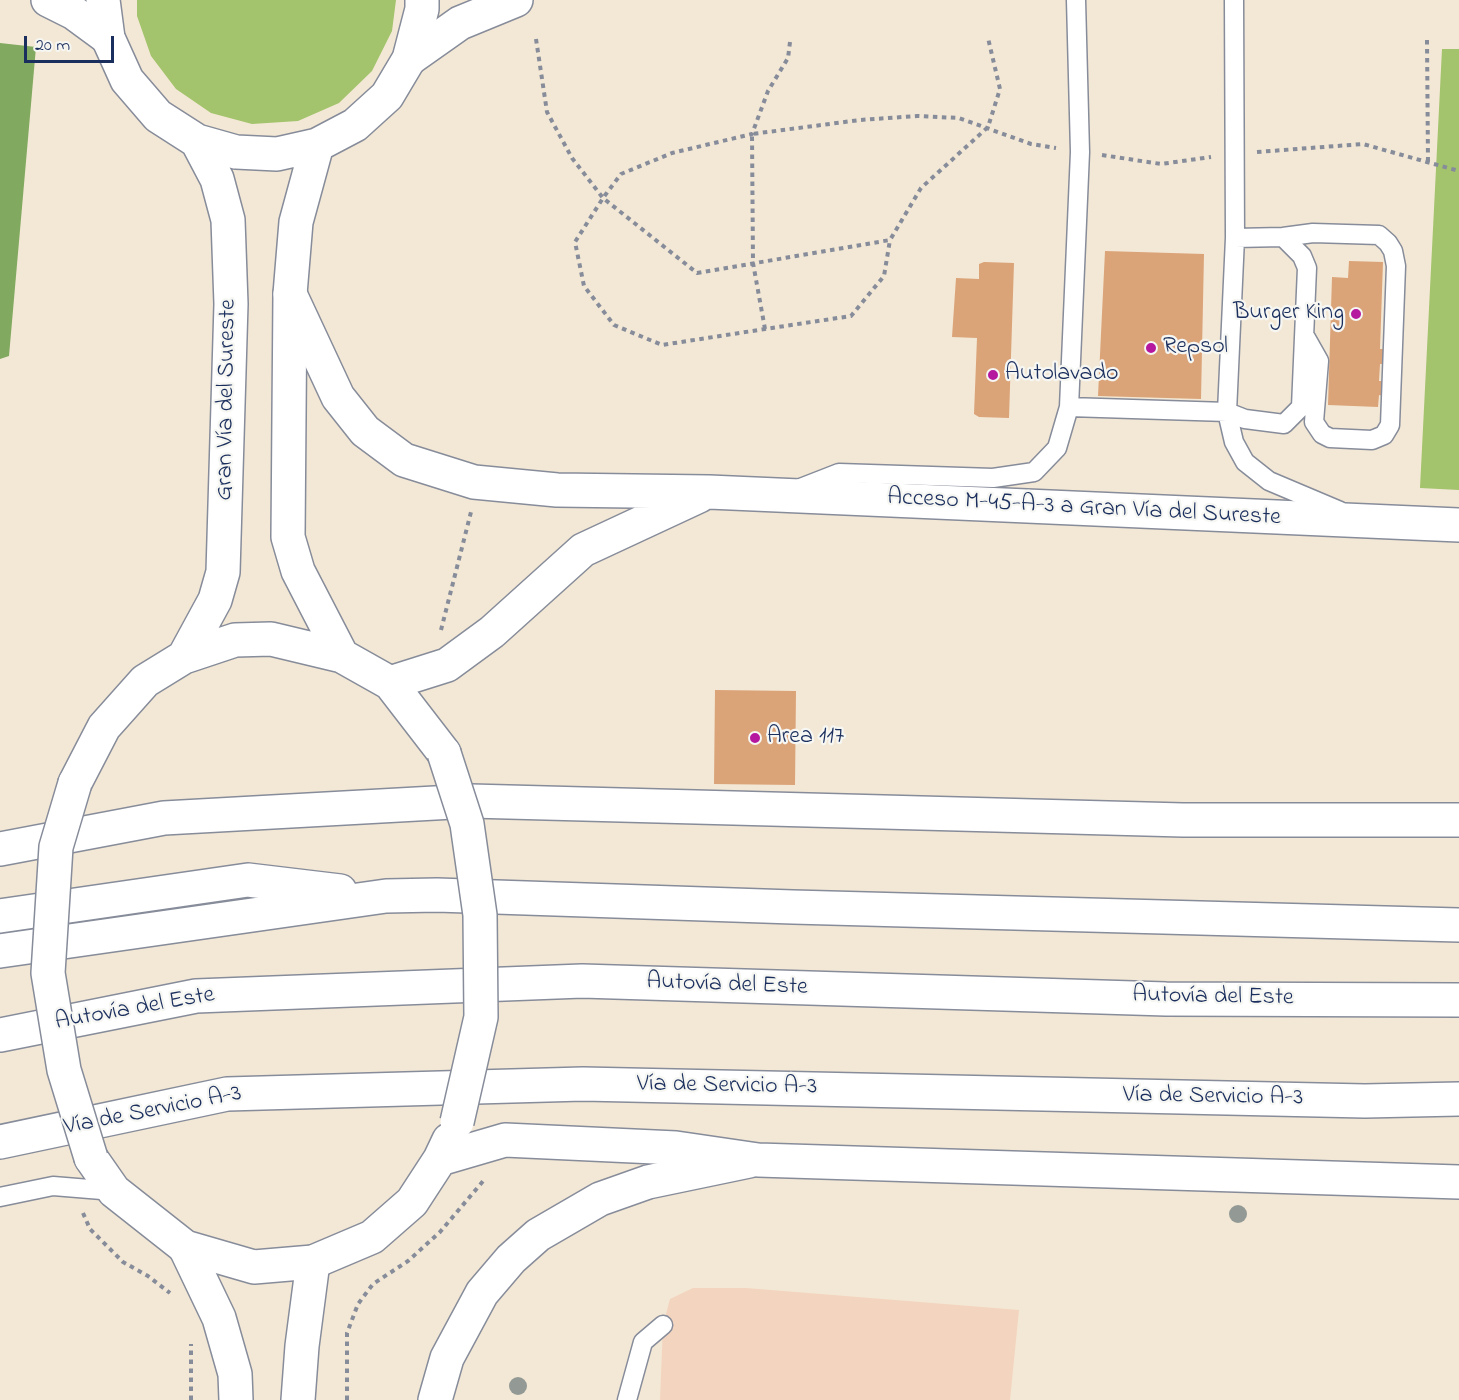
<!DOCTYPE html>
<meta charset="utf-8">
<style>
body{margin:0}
#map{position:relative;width:1459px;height:1400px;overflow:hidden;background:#f3e8d5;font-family:"Indie Flower",sans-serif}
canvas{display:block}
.scale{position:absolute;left:24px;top:36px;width:90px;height:27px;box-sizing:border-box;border:3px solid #1b2f5e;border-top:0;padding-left:8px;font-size:18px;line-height:21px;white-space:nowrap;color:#1b2f5e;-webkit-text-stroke:4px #f6f6f2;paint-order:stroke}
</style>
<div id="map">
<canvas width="1459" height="1400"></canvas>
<div class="scale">20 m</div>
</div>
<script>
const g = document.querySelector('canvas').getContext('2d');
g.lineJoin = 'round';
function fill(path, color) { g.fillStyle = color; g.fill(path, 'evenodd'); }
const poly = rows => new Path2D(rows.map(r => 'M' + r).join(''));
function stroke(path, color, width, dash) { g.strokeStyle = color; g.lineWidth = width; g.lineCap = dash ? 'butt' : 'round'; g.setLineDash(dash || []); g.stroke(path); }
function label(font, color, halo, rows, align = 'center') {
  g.font = font + ' "Indie Flower",sans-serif'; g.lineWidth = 4.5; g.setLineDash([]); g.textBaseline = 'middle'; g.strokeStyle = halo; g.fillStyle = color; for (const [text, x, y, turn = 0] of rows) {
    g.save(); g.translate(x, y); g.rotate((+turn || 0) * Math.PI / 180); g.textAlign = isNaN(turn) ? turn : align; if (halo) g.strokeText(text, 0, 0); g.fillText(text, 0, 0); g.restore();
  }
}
const built = poly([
 [693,1288,746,1288,1019,1310,1010,1400,660,1400,663,1325,670,1299]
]);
const green = poly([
 [137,0,396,0,392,31,372,71,339,103,298,121,252,124,211,113,176,89,151,56,137,16],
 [1442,49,1459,49,1459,490,1420,488]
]);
const forest = poly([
 [0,43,36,47,9,356,0,359]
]);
const building = poly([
 [1105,251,1204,254,1201,399,1098,396],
 [1349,261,1383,262,1380,349,1385,349,1384,364,1380,364,1379,381,1383,381,1383,396,1379,395,1378,407,1328,405,1332,277,1348,278],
 [984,262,1014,263,1009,418,979,417,974,414,977,338,952,337,956,278,979,279,979,264],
 [715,690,796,691,795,785,714,784]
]);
const path = poly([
 [536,39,547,112,572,158,603,198,697,273,890,240,921,188,988,127,1000,89,988,38],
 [1427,40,1428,162],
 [790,42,788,58,768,91,752,134,672,153,621,174,603,198,575,242,584,286,614,325,662,345,765,329,851,316,884,276,890,240],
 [1257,152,1363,144,1459,171],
 [1102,155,1161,164,1211,157],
 [765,329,753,263,752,134,860,120,917,116,959,118,1031,144,1056,148],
 [441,630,471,512],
 [83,1213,90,1229,123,1262,148,1276,170,1293],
 [191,1400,191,1344],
 [347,1400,347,1333,358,1304,373,1284,408,1261,440,1232,484,1180]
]);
const lane = poly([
 [1234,0,1235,238,1227,412,1245,419,1284,424,1301,407,1307,268,1302,256,1283,237],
 [1235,238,1283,237,1313,233,1379,235,1388,243,1393,251,1396,266,1390,425,1384,435,1372,440,1330,438,1322,434,1314,422,1319,361,1306,338],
 [1069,407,1080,152,1076,0],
 [798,489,839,473,993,478,1034,472,1057,448,1069,407,1227,412,1234,442,1245,462,1269,481,1340,511],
 [0,1197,53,1186,114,1191],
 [627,1400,643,1342,663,1325]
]);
const street = poly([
 [48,0,74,13,108,38],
 [185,1247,219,1318,235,1374,236,1400],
 [298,1400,302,1346,313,1262],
 [435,1400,447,1358,482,1293,511,1259,538,1235,600,1199,648,1182,749,1161]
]);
const secondary = poly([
 [409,59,460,23,516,0],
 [290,294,338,397,365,431,404,460,474,482,557,490,709,492,1459,525],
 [390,683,447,665,492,632,583,550,699,496],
 [0,1142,227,1094,583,1084,1365,1101,1459,1099]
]);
const primary = poly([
 [103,0,108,38,127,80,158,116,197,141,236,152,277,154,317,145,355,125,387,96,409,59,422,9,422,0],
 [317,145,296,222,290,294,288,537,298,571,342,656],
 [184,657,215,600,223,572,231,304,228,220,217,179,197,141],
 [75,783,104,727,145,681,184,657,235,640,271,639,342,656,390,683,444,753],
 [91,1158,114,1191,185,1247,254,1267,313,1262,372,1237,412,1202,440,1159,449,1140],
 [440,1159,505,1140,676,1148,758,1160,1459,1182]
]);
const highway = poly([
 [0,849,164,818,471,801,1183,820,1459,820],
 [0,916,248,880,340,891],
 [0,951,386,896,437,895,793,907,1459,925],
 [0,1035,196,996,582,981,1166,999,1459,1000]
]);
const primaryBridge = poly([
 [444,753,467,824,480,915,481,1017,457,1122],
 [75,783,56,847,48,973,64,1070,91,1158]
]);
const trees = [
 [1238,1214],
 [518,1386]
];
const markers = [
 [1356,314,6,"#b5179e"],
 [1151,348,6,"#b5179e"],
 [993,375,6,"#b5179e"],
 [755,738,6,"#b5179e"]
];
const poiNames = [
 ["Burger King",1344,314,"right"],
 ["Repsol",1163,348],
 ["Autolavado",1005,375],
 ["Area 117",767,738]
];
const streetNames = [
 ["Gran Vía del Sureste",228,400,-89],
 ["Acceso M-45-A-3 a Gran Vía del Sureste",1084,509,3],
 ["Autovía del Este",727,986,2],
 ["Autovía del Este",1213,998,1],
 ["Autovía del Este",135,1010,-10],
 ["Vía de Servicio A-3",727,1087,1],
 ["Vía de Servicio A-3",1213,1098,1],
 ["Vía de Servicio A-3",153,1112,-11]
];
fill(built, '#f3d4bf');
fill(green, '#a3c36c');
fill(forest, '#82a960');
fill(building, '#dba378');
stroke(lane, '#878c9a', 21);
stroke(street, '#878c9a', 36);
stroke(secondary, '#878c9a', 36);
stroke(primary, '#878c9a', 36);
stroke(highway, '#878c9a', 36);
stroke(path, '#878c9a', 4, [4.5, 4.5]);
stroke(lane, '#fff', 18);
stroke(street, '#fff', 33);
stroke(secondary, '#fff', 33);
stroke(primary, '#fff', 33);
stroke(highway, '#fff', 33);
stroke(primaryBridge, '#878c9a', 36, []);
stroke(primaryBridge, '#fff', 33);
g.fillStyle = '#939a96';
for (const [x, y] of trees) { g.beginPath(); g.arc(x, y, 9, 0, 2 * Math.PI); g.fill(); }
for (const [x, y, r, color] of markers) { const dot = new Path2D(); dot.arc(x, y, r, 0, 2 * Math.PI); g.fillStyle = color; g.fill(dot); stroke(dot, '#f6f6f2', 2); }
label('24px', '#1b2f5e', '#f6f6f2', poiNames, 'left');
label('24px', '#1b2f5e', '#f6f6f2', streetNames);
</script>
